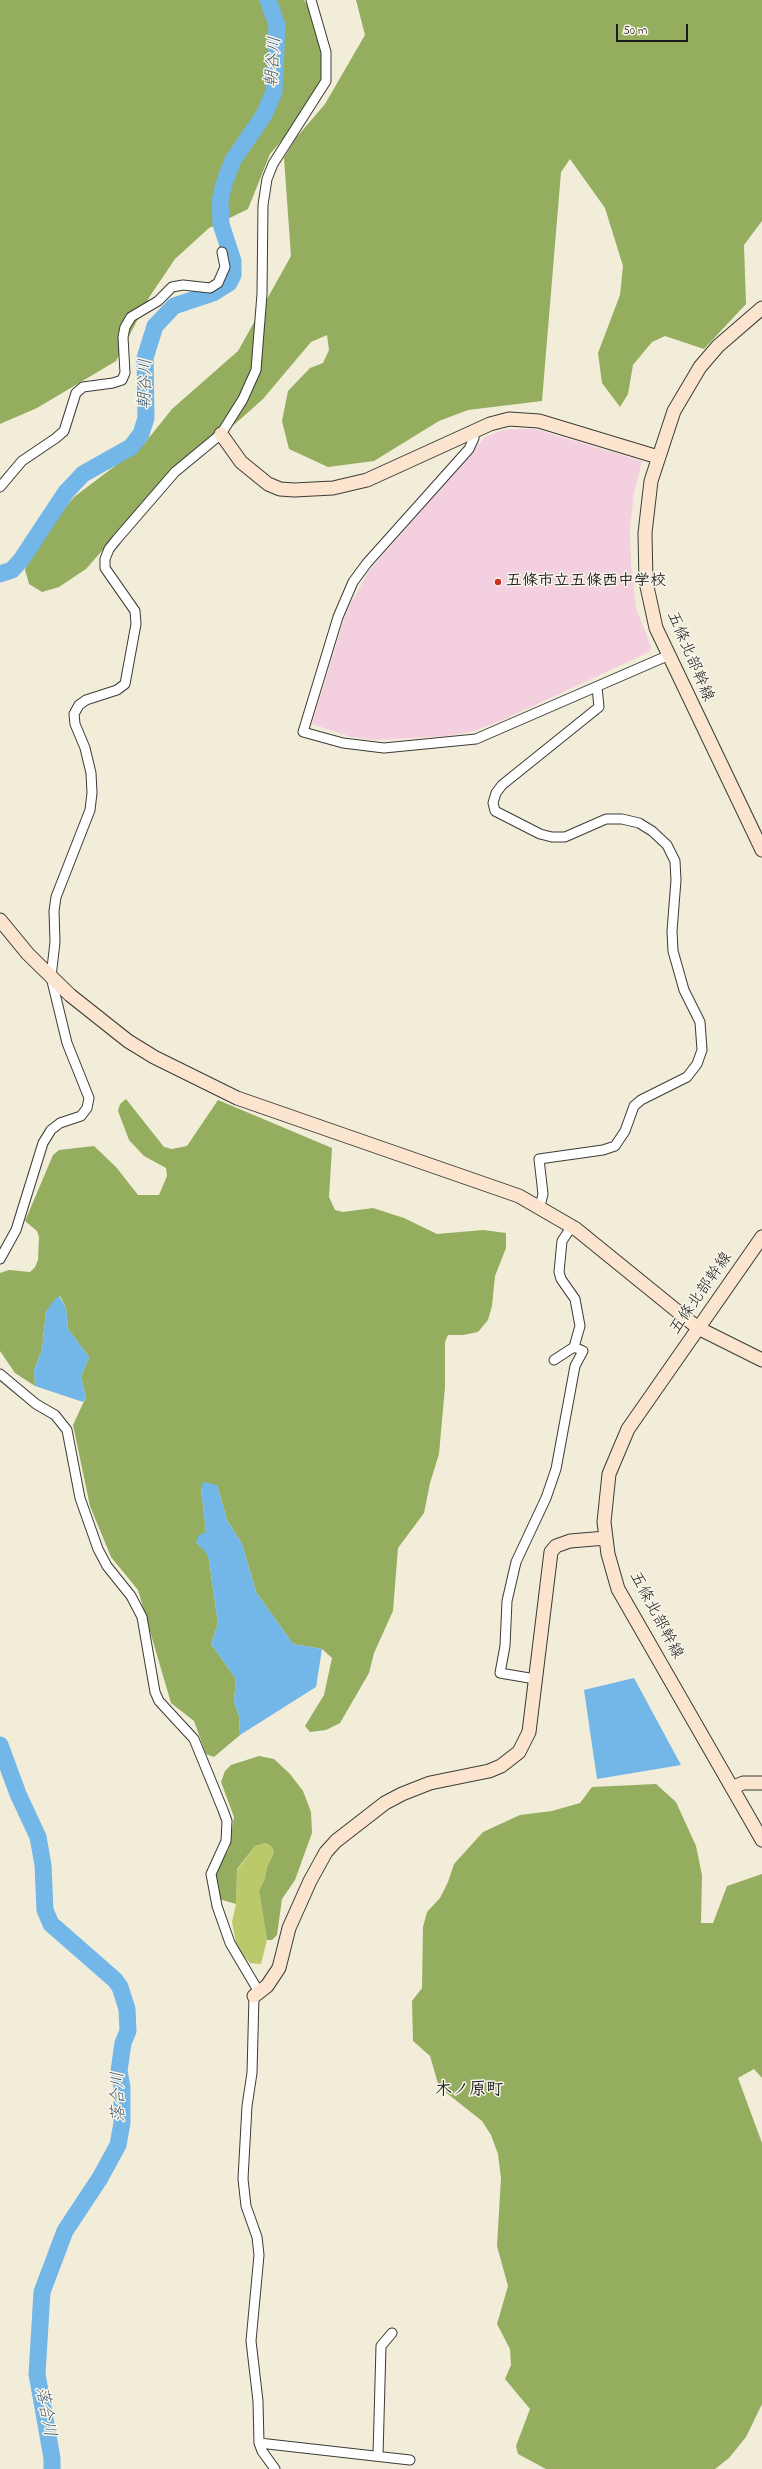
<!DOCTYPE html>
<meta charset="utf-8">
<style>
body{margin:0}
#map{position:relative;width:762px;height:2469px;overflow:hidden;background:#f2edd8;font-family:"Indie Flower",sans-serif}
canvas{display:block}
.scale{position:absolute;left:616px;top:24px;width:72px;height:18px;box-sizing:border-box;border:2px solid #1c1c1c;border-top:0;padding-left:5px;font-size:12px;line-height:14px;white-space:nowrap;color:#1c1c1c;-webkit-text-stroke:3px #fbf7ec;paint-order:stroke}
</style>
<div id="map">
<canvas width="762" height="2469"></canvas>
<div class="scale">50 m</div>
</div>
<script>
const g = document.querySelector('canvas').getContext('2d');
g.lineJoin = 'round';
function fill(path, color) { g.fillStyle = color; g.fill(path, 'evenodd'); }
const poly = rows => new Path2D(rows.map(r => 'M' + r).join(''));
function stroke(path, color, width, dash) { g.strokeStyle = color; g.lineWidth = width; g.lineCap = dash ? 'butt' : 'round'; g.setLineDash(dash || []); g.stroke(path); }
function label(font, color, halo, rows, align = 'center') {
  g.font = font + ' "Indie Flower","Klee One",sans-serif'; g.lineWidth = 3; g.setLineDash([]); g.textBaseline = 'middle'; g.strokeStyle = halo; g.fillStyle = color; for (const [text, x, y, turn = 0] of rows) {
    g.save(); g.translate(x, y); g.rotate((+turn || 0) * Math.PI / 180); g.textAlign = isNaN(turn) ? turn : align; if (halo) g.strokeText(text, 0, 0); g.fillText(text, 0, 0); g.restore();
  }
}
const built = poly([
 [506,429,535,429,642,461,634,493,630,529,631,564,636,608,651,647,649,652,503,720,471,732,447,736,375,740,351,737,312,724,346,612,369,571,485,437]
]);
const green = poly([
 [266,1843,272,1847,274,1853,267,1867,265,1878,259,1891,267,1940,261,1964,250,1963,237,1948,232,1922,236,1904,237,1870,255,1846]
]);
const forest = poly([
 [0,0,304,0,319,23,324,58,320,85,306,113,270,154,248,209,209,228,175,259,150,296,116,361,37,408,0,424],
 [356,0,762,0,762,221,744,245,746,304,704,349,665,336,652,342,633,365,628,394,620,407,602,383,598,353,620,295,623,266,605,208,570,159,561,172,542,401,468,410,439,421,374,461,328,467,289,449,282,421,288,391,310,368,323,363,329,350,327,335,311,342,263,399,136,512,86,569,59,587,42,592,29,584,25,570,29,556,46,532,74,497,144,444,172,409,238,351,291,256,284,158,296,138,325,104,365,35],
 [126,1099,164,1147,172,1149,187,1146,218,1100,332,1148,329,1197,335,1210,343,1212,373,1208,404,1218,437,1234,483,1230,506,1233,506,1248,495,1276,492,1306,488,1320,478,1332,463,1335,448,1335,445,1342,445,1387,439,1454,430,1483,424,1513,398,1548,393,1611,374,1653,369,1673,340,1723,326,1730,310,1732,305,1726,324,1695,332,1658,322,1649,293,1644,256,1592,242,1544,227,1520,217,1485,201,1489,206,1532,196,1542,207,1553,209,1560,218,1624,211,1644,236,1679,234,1702,239,1716,240,1735,214,1757,206,1754,194,1721,171,1703,138,1590,111,1557,90,1506,73,1425,86,1397,81,1377,89,1357,68,1329,66,1308,60,1296,46,1312,42,1350,34,1370,35,1386,15,1373,0,1351,0,1273,9,1270,30,1272,35,1267,38,1260,39,1237,37,1231,25,1221,53,1155,59,1150,94,1146,116,1167,138,1195,159,1195,167,1176,166,1168,144,1156,129,1140,118,1111,120,1104],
 [259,1756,274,1759,290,1774,303,1791,311,1812,312,1833,295,1880,282,1899,277,1935,272,1940,267,1940,259,1891,265,1878,267,1867,274,1853,272,1847,266,1843,255,1846,237,1869,236,1904,219,1899,214,1873,229,1849,234,1817,221,1782,225,1771,231,1765],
 [656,1784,676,1802,696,1846,702,1875,701,1923,713,1923,727,1886,762,1874,762,2078,754,2069,738,2078,762,2143,762,2404,746,2437,729,2458,715,2469,546,2469,518,2454,516,2446,530,2409,505,2379,511,2365,510,2349,497,2324,508,2286,497,2246,501,2178,498,2154,491,2135,482,2121,439,2087,430,2056,413,2041,412,2001,422,1988,423,1927,427,1912,440,1898,448,1882,454,1864,483,1832,520,1815,552,1811,580,1803,592,1787]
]);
const water = poly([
 [59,1296,66,1308,68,1329,89,1357,81,1377,86,1397,83,1402,35,1386,34,1370,42,1350,46,1312,54,1300],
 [203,1482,217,1485,227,1520,242,1544,256,1592,293,1644,322,1649,316,1687,240,1735,239,1716,234,1702,236,1679,211,1644,218,1624,209,1560,206,1553,196,1542,199,1535,206,1532,201,1489],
 [634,1678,681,1765,597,1779,584,1690]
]);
const river = poly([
 [0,574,12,570,21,560,66,492,83,474,131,447,141,434,146,418,145,358,155,326,174,306,213,293,229,283,233,275,233,261,221,224,220,201,224,184,233,160,264,115,274,92,277,25,268,0],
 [0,1745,18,1794,38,1837,43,1865,45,1910,51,1924,115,1980,120,1987,127,2009,128,2031,123,2043,119,2071,122,2087,122,2123,118,2145,100,2178,65,2231,42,2292,37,2374,52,2458,52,2469]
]);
const street = poly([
 [474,431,474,438,469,449,367,563,353,582,338,617,303,732,343,743,384,748,476,739,667,656],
 [0,487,22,461,56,438,64,431,76,393,83,387,113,383,122,380,125,373,123,337,125,327,131,317,158,301,172,287,183,285,210,288,218,283,225,267,222,252],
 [540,1206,543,1194,539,1159,603,1150,615,1146,625,1131,634,1106,641,1100,687,1077,697,1064,702,1050,700,1022,684,990,673,951,672,931,676,880,675,861,667,845,652,831,639,823,622,819,606,819,565,837,552,837,540,834,495,811,493,803,496,793,502,785,599,707,597,687],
 [0,1259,16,1230,43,1143,51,1130,60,1123,81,1116,87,1108,89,1098,67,1043,51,977,55,942,54,911,56,897,90,810,92,793,91,773,85,748,75,724,74,714,79,705,86,700,117,690,125,684,136,624,135,611,105,568,105,559,109,549,117,539,175,472,221,434,243,399,256,370,262,294,263,205,267,179,273,164,326,81,326,52,311,0],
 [554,1360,574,1347,580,1326,575,1299,561,1279,559,1272,562,1241,572,1226],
 [0,1374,36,1404,55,1415,67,1430,80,1498,98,1549,107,1566,131,1596,142,1617,155,1692,159,1701,194,1739,223,1810,227,1821,226,1841,211,1874,217,1906,230,1943,259,1992],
 [535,1679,500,1673,505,1646,507,1601,516,1562,546,1498,556,1469,575,1366,583,1351,574,1347],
 [254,1996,252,2073,247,2106,243,2179,246,2206,257,2237,259,2255,251,2341,258,2401,259,2443,262,2451,275,2469],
 [259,2443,410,2460],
 [378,2455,381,2346,392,2333]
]);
const secondary = poly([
 [762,308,718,346,700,367,674,411,651,481,645,533,646,582,656,628,762,850],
 [221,434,241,462,268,484,280,489,294,490,333,488,367,480,490,424,509,419,539,421,658,457],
 [0,920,28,954,70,995,128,1041,154,1057,237,1098,519,1196,576,1229,698,1328,762,1360],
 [762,1237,628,1429,609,1474,604,1522,608,1554,618,1589,762,1840],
 [732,1788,743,1783,762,1783],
 [254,1996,267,1986,279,1968,289,1928,310,1881,326,1852,336,1841,385,1803,402,1794,430,1783,489,1771,501,1766,519,1752,529,1732,551,1552,556,1546,570,1541,606,1538]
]);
const markers = [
 [498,582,4,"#c8321e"]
];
const poiNames = [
 ["五條市立五條西中学校",506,582]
];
const streetNames = [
 ["五條北部幹線",689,657,67],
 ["五條北部幹線",702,1294,-55],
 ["五條北部幹線",655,1616,62]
];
const waterNames = [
 ["朝谷川",275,62,-86],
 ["朝谷川",147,384,-89],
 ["落合川",120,2097,-91],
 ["落合川",44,2412,80]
];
const neighbourhoodNames = [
 ["木ノ原町",469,2091]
];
fill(built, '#f3cfdf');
fill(green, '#bbc96b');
fill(forest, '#94ad5f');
fill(water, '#73b6e8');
stroke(river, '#73b6e8', 17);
stroke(street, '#3c3b38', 11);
stroke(secondary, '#3c3b38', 15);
stroke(street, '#fff', 9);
stroke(secondary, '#fbe5cf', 13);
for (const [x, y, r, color] of markers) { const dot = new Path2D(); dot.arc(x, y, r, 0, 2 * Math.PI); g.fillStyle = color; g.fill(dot); stroke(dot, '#fbf7ec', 1.5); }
label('bold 16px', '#1c1c1c', '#fbf7ec', poiNames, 'left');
label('16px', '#1c1c1c', '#fbf7ec', streetNames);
label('italic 17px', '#3f5a6e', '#fbf7ec', waterNames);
label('bold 17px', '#1c1c1c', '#fbf7ec', neighbourhoodNames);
</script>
